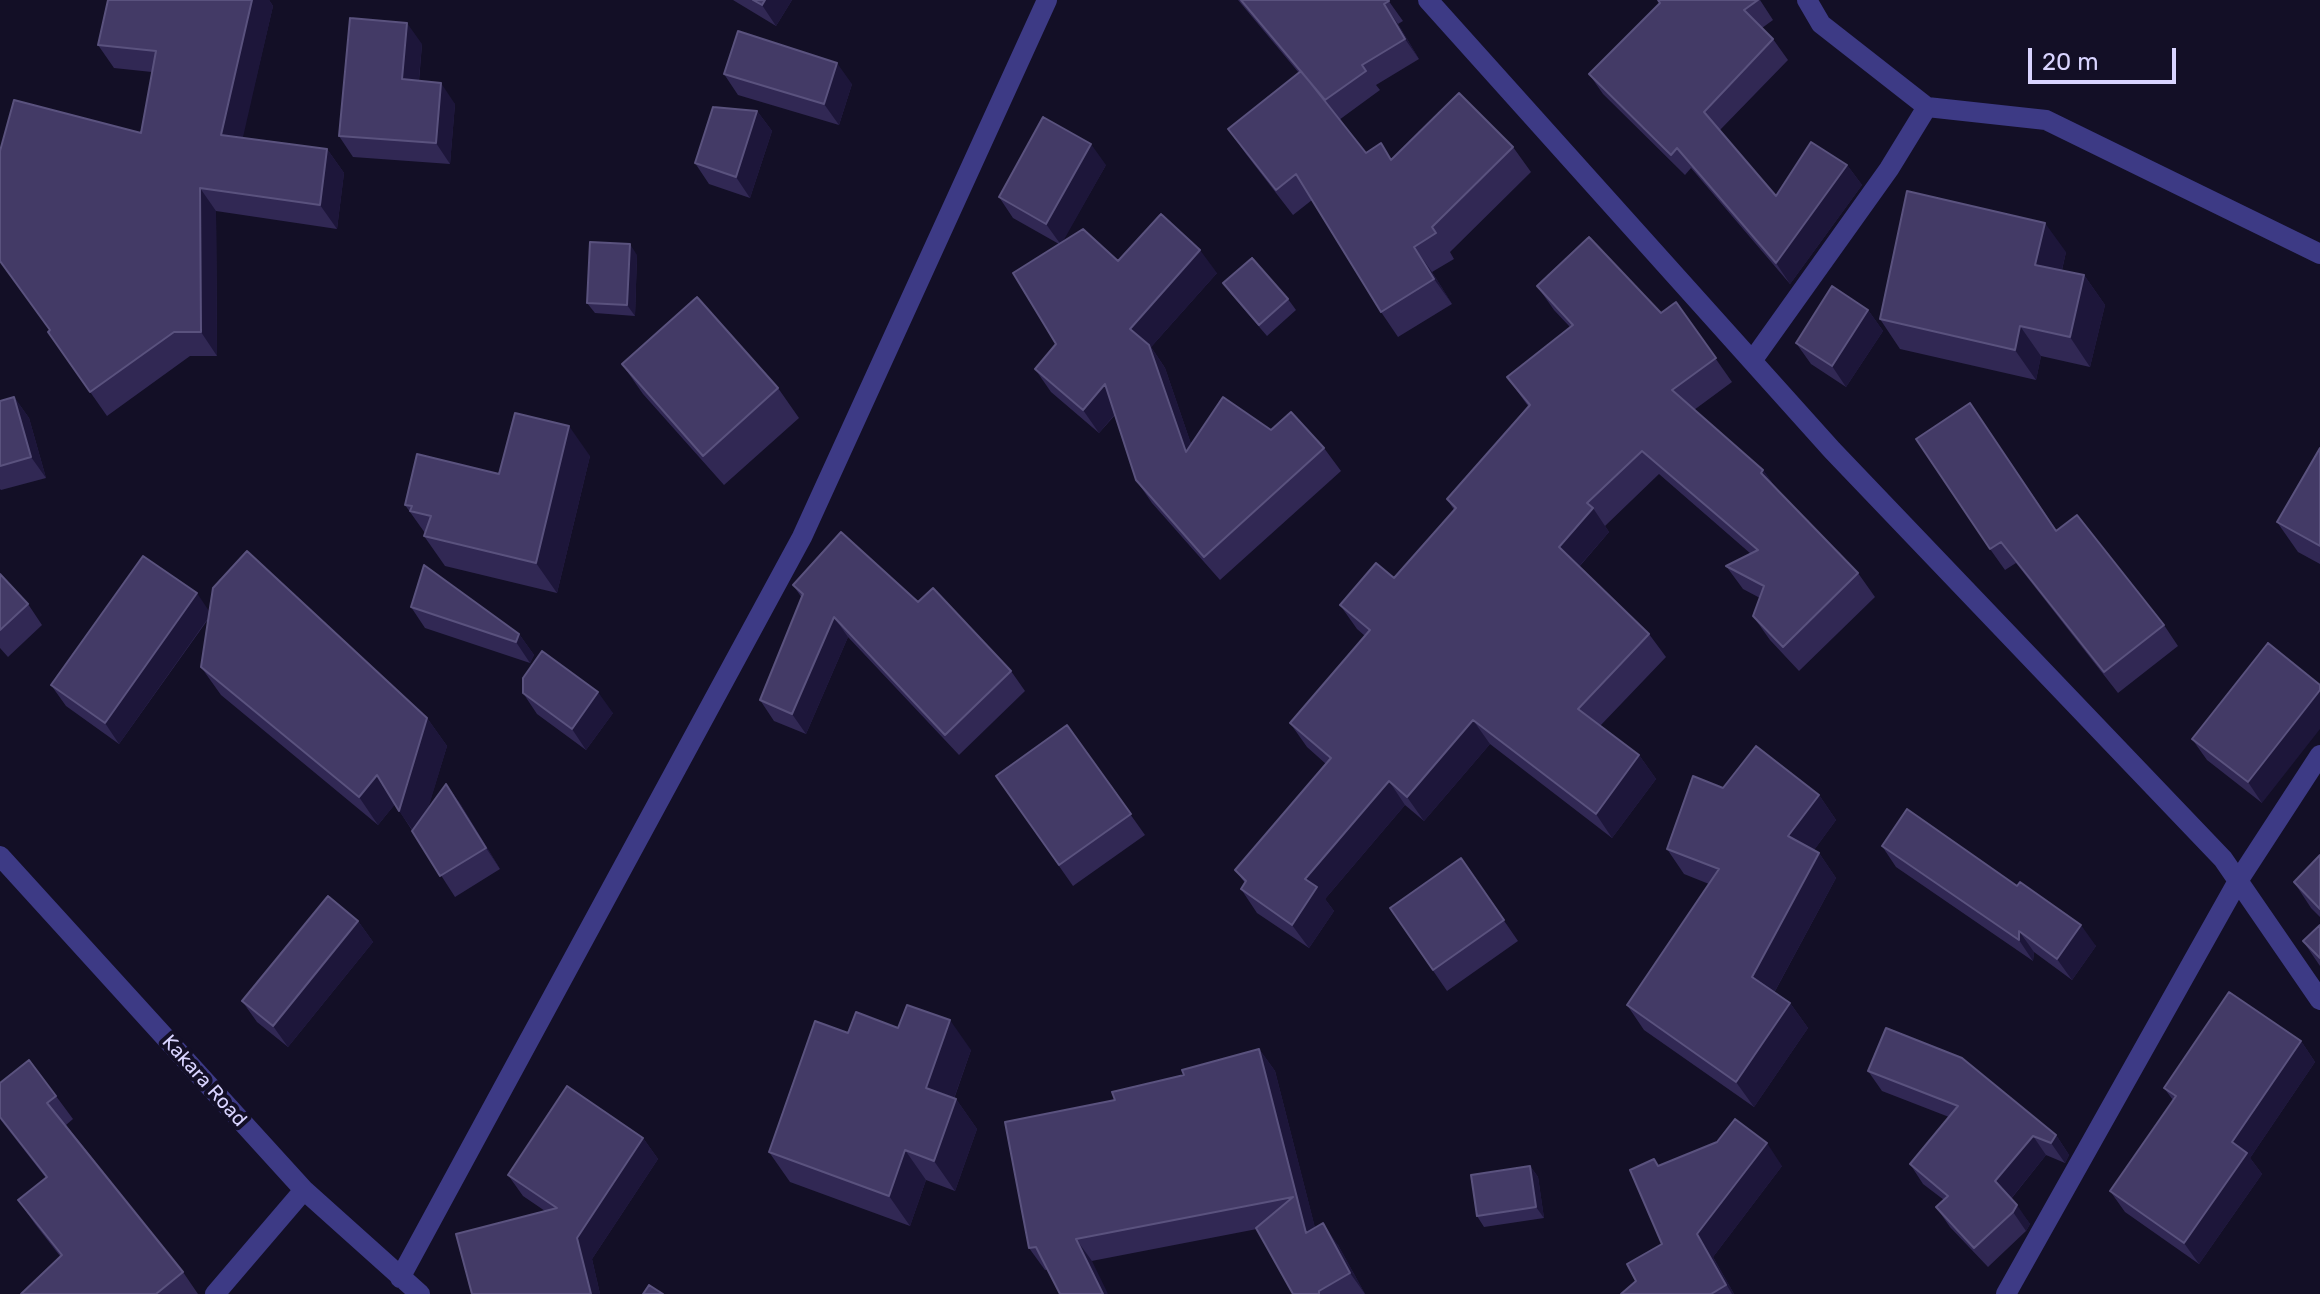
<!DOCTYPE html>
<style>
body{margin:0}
#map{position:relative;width:2320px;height:1294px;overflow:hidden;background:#130f26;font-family:Rubik,sans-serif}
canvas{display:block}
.scale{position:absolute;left:2028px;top:48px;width:148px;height:36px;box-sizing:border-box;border:4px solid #d9d4ff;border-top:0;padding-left:10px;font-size:24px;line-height:28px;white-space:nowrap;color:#d9d4ff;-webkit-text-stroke:6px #130f26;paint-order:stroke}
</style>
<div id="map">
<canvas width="2320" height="1294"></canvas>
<div class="scale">20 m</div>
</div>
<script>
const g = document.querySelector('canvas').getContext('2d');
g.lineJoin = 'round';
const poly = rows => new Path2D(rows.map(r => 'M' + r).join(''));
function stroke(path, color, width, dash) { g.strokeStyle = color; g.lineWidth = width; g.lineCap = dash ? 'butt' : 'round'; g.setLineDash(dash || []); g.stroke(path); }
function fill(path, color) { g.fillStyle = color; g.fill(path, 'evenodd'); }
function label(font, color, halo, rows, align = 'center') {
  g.font = font + ' Rubik,sans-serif'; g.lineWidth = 8; g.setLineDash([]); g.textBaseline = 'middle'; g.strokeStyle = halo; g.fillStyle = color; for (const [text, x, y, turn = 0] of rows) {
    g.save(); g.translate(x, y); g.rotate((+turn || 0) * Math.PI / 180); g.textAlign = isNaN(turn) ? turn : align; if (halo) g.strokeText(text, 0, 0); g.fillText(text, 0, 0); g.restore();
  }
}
const minor = poly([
 [1428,0,1832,450,2223,859,2320,1000],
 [1807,0,1821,24,1927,107,2046,120,2320,254],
 [1752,361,1889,169,1927,107],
 [0,856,304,1190,420,1294],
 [400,1278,802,537,1047,0],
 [215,1294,304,1190],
 [2006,1294,2238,881,2320,755]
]);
const wall = poly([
 [108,0,269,0,273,6,242,138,327,149,344,173,337,229,216,211,217,356,190,356,107,416,48,332,50,331,141,133,152,72,114,68,98,45],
 [733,0,792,0,776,26],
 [1238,0,1388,0,1403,21,1398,24,1419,59,1376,85,1380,90,1339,120,1366,153,1392,159,1513,147,1531,172,1450,252,1454,259,1432,272,1452,304,1398,337,1381,312,1312,200,1293,215,1246,154,1228,129,1299,73],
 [1658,0,1760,0,1773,20,1762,28,1773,39,1788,60,1720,130,1776,196,1847,165,1862,185,1790,284,1691,168,1685,175,1603,94,1589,74,1660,3],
 [422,44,419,81,455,104,450,164,353,157,339,136],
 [724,74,852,84,839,125,738,95],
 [757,111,772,131,750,198,709,184,695,163],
 [1106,165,1062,242,1118,261,1217,273,1151,347,1165,368,1191,444,1271,430,1324,448,1341,471,1220,580,1152,503,1136,480,1115,415,1099,433,1051,392,1035,369,1056,344,1059,244,1013,218,999,197],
 [2066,252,2062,270,2084,275,2105,305,2090,367,2041,356,2036,380,1900,349,1880,319],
 [637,255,635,316,595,313,587,303],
 [1223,283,1288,299,1296,310,1267,336,1231,294],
 [1537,286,1661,313,1676,302,1732,382,1694,410,1763,470,1778,491,1858,573,1875,597,1799,671,1770,640,1753,616,1760,598,1743,589,1726,566,1751,554,1659,474,1605,526,1609,532,1579,567,1649,634,1666,657,1600,726,1639,755,1656,779,1612,838,1490,744,1424,821,1405,805,1325,899,1334,911,1309,948,1257,913,1241,889,1245,883,1235,870,1326,764,1307,747,1290,723,1365,636,1357,629,1340,605,1394,578,1454,510,1447,499,1528,406,1507,377,1570,327,1554,310],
 [1868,310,1883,331,1846,387,1811,364,1796,343],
 [622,364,778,388,799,418,724,485,643,394],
 [14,397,29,418,46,478,1,490,0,489,0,401],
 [1970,403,2057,531,2164,625,2178,646,2118,693,2016,563,2005,570,1990,549],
 [2320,448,2320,564,2298,552,2277,522],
 [590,456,557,593,445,566,424,536,425,533,405,505],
 [0,574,28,604,42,625,8,657,0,648],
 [793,585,918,602,1011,671,1025,691,959,755,848,637,806,734,774,721,760,700,802,598],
 [411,607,519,634,534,655,530,663,425,628],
 [210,612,427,718,447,746,427,811,446,784,461,805,500,869,455,897,395,804,378,825,221,695,201,667,209,618,119,744,66,706,51,685],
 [2268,643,2262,803,2207,760,2192,739],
 [523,693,613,713,586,750,537,714],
 [1067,725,1145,835,1073,886,996,776],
 [1723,788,1819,795,1836,820,1814,850,1819,853,1836,878,1774,993,1790,1003,1808,1028,1754,1107,1644,1030,1627,1005,1709,884,1684,874,1667,849],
 [1882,846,2017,886,2096,946,2072,980,2034,952,2033,961,1896,867],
 [2320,855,2320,917,2311,908,2294,882],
 [1461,858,1518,941,1447,991,1390,908],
 [358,921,373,942,288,1047,257,1022,242,1001],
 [2320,925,2320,966,2303,941],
 [898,1028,971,1050,954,1099,956,1099,977,1129,955,1191,926,1180,910,1226,790,1182,769,1152,848,1033],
 [2301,1041,2315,1062,2250,1158,2262,1174,2199,1264,2125,1212,2110,1191,2173,1100,2164,1088],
 [1259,1049,1275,1071,1315,1228,1338,1245,1365,1294,1293,1294,1257,1229,1045,1270,1029,1248,1115,1100,1184,1075],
 [1868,1071,2056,1135,2069,1155,2065,1163,2046,1155,2011,1199,2030,1224,2026,1231,1988,1267,1950,1227,1936,1207,1944,1200,1923,1184,1910,1164,1949,1117,1882,1091],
 [0,1083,56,1096,73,1119,66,1125,183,1272,198,1294,21,1294,60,1256,35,1224,18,1200,46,1178,0,1119],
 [643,1138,658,1159,592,1259,600,1294,472,1294,545,1211,523,1196,508,1175],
 [1530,1166,1538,1177,1544,1218,1484,1227,1477,1216],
 [1659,1166,1782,1166,1713,1257,1734,1294,1621,1294,1636,1281,1662,1244]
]);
const shadedWall = poly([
 [252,0,269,0,273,6,238,159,221,135],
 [765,0,792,0,776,26,762,5],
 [1384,4,1398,24,1419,59,1405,39],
 [407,23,422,44,417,100,402,79],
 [837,63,852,84,839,125,824,104],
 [441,83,455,104,450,164,436,143],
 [757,111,772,131,750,198,736,177],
 [1091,144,1106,165,1061,245,1046,224],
 [327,149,344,173,337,229,320,205],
 [1847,165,1862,185,1790,284,1776,263],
 [200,188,216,211,217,356,201,332],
 [2045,223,2066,252,2056,295,2035,265],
 [630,244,637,255,635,316,627,305],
 [1414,247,1432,272,1452,304,1434,279],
 [1200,250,1217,273,1151,347,1165,368,1202,476,1186,452,1130,329],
 [2084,275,2105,305,2090,367,2070,337],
 [1868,310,1883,331,1846,387,1832,366],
 [2020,326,2041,356,2036,380,2015,350],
 [1105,384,1121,407,1099,433,1083,410],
 [14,397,29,418,46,478,31,457],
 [569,426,590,456,557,593,536,563],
 [1763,470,1780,494,1761,473],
 [1593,508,1609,532,1575,571,1559,547],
 [197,593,211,614,119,744,105,723],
 [834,617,848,637,806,734,792,714],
 [519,634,534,655,530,663,516,642],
 [2320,690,2320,729,2262,803,2248,782],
 [598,692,613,713,586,750,572,729],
 [427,718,447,746,419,839,399,811],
 [1473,720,1490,744,1424,821,1407,797],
 [1639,755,1656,779,1612,838,1596,814],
 [377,775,396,803,378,825,359,797],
 [1389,781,1405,805,1325,899,1334,911,1309,948,1292,925,1305,879],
 [446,784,461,805,500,869,486,848],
 [1819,795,1836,820,1806,861,1788,836],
 [1819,853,1836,878,1769,1002,1752,977],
 [358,921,373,942,288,1047,273,1026],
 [2081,925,2096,946,2072,980,2057,959],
 [2019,931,2034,952,2033,961,2019,940],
 [1790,1003,1808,1028,1754,1107,1736,1082],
 [950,1020,971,1050,947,1118,926,1088],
 [2301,1041,2315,1062,2250,1158,2262,1174,2199,1264,2184,1243,2232,1142],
 [1259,1049,1275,1071,1322,1255,1306,1233],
 [956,1099,977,1129,955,1191,934,1161],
 [2056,1135,2069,1155,2065,1163,2051,1143],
 [2033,1136,2046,1155,2009,1201,1995,1181],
 [643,1138,658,1159,592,1259,600,1294,591,1294,577,1238],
 [1767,1143,1782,1166,1713,1257,1734,1294,1732,1294,1697,1234],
 [905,1150,926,1180,910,1226,889,1196],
 [1530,1166,1538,1177,1544,1218,1536,1207],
 [2017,1205,2030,1224,2026,1231,2013,1212],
 [1323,1223,1338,1245,1365,1294,1350,1273],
 [1076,1239,1092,1261,1108,1294,1103,1294]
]);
const building = poly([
 [108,0,252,0,221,135,327,149,320,205,200,188,201,332,174,332,90,392,48,332,50,330,0,261,0,151,14,100,141,133,156,51,98,45,108,0],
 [753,0,765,0,762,5,753,0],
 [1241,0,1388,0,1389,1,1384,4,1405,39,1362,65,1366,71,1325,100,1241,0],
 [1658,0,1758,0,1744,10,1773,39,1704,112,1776,196,1811,142,1847,165,1776,263,1677,148,1671,155,1589,74,1660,3,1658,0],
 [350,18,407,23,402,79,441,83,436,143,339,136,350,18],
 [738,31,837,63,824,104,724,74,738,31],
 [1301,71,1366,153,1381,143,1391,160,1459,93,1513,147,1432,227,1436,233,1414,247,1434,279,1381,312,1296,174,1276,190,1228,129,1301,71],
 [713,107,757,111,736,177,695,163,713,107],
 [1043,117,1091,144,1046,224,999,197,1043,117],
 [1907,191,2045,223,2035,265,2084,275,2070,337,2020,326,2015,350,1880,319,1907,191],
 [1161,214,1200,250,1130,329,1149,345,1186,452,1223,397,1271,430,1291,412,1324,448,1204,557,1136,480,1105,384,1083,410,1035,369,1056,344,1013,273,1083,229,1118,261,1161,214],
 [1589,237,1661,313,1676,302,1716,358,1672,390,1763,470,1761,473,1858,573,1783,647,1753,616,1764,586,1726,566,1758,550,1642,451,1587,503,1593,508,1559,547,1649,634,1578,709,1639,755,1596,814,1473,720,1407,797,1389,781,1305,879,1317,887,1292,925,1241,889,1246,881,1235,870,1331,758,1290,723,1370,630,1340,605,1376,563,1394,578,1456,508,1447,499,1530,405,1507,377,1573,325,1537,286,1589,237],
 [590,242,630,244,627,305,587,303,590,242],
 [1252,258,1288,299,1259,325,1223,283,1252,258],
 [1832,286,1868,310,1832,366,1796,343,1832,286],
 [697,297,778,388,703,456,622,364,697,297],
 [14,397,31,457,0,466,0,401,14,397],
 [1970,403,2056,531,2077,515,2164,625,2104,672,2001,542,1990,549,1916,439,1970,403],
 [515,413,569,426,536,563,424,536,431,516,410,511,412,506,405,505,417,454,499,474,515,413],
 [2320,448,2320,546,2277,522,2320,448],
 [841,532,918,602,933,588,1011,671,945,735,834,617,792,714,760,700,803,594,793,585,841,532],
 [247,551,427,718,399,811,377,775,359,797,201,667,213,588,247,551],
 [143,556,197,593,105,723,51,685,143,556],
 [424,565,519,634,516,642,411,607,424,565],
 [0,574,28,604,0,630,0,574],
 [2268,643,2320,685,2320,690,2248,782,2192,739,2268,643],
 [542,651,598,692,572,729,523,693,523,678,542,651],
 [1067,725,1131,814,1059,865,996,776,1067,725],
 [1756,746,1819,795,1788,836,1819,853,1752,977,1790,1003,1736,1082,1627,1005,1719,869,1667,849,1693,776,1723,788,1756,746],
 [446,784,486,848,440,876,412,831,446,784],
 [1907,809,2017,886,2020,882,2081,925,2057,959,2019,931,2019,940,1882,846,1907,809],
 [2320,855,2320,909,2294,882,2320,855],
 [1461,858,1504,920,1433,970,1390,908,1461,858],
 [328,896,358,921,273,1026,242,1001,328,896],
 [2320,925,2320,958,2303,941,2320,925],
 [2229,992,2301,1041,2232,1142,2247,1153,2184,1243,2110,1191,2176,1096,2164,1088,2229,992],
 [907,1005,950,1020,926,1088,956,1099,934,1161,905,1150,889,1196,769,1152,815,1021,848,1033,856,1012,898,1028,907,1005],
 [1886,1028,1962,1058,2056,1135,2051,1143,2033,1136,1995,1181,2017,1205,2013,1212,1974,1248,1936,1207,1948,1196,1910,1164,1958,1106,1868,1071,1886,1028],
 [1259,1049,1306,1233,1323,1223,1350,1273,1319,1291,1319,1294,1293,1294,1256,1228,1293,1197,1076,1239,1103,1294,1060,1294,1036,1247,1029,1248,1005,1122,1115,1100,1112,1092,1184,1075,1182,1070,1259,1049],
 [29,1060,56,1096,47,1103,183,1272,156,1294,21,1294,62,1255,18,1200,47,1177,0,1117,0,1083,29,1060],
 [567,1086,643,1138,577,1238,591,1294,472,1294,456,1234,557,1208,508,1175,567,1086],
 [1735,1119,1767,1143,1697,1234,1726,1285,1711,1294,1621,1294,1636,1281,1627,1264,1662,1244,1630,1170,1654,1159,1658,1166,1717,1142,1735,1119],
 [1530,1166,1536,1207,1477,1216,1471,1175,1530,1166],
 [649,1285,663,1294,643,1294,649,1285]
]);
const streetNames = [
 ["Kakara Road",204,1081,48]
];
stroke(minor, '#3d3a85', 20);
fill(wall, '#312854');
fill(shadedWall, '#1d163a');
fill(building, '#433a66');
stroke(building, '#5a527e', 2);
label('20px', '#d9d4ff', '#130f26', streetNames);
</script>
